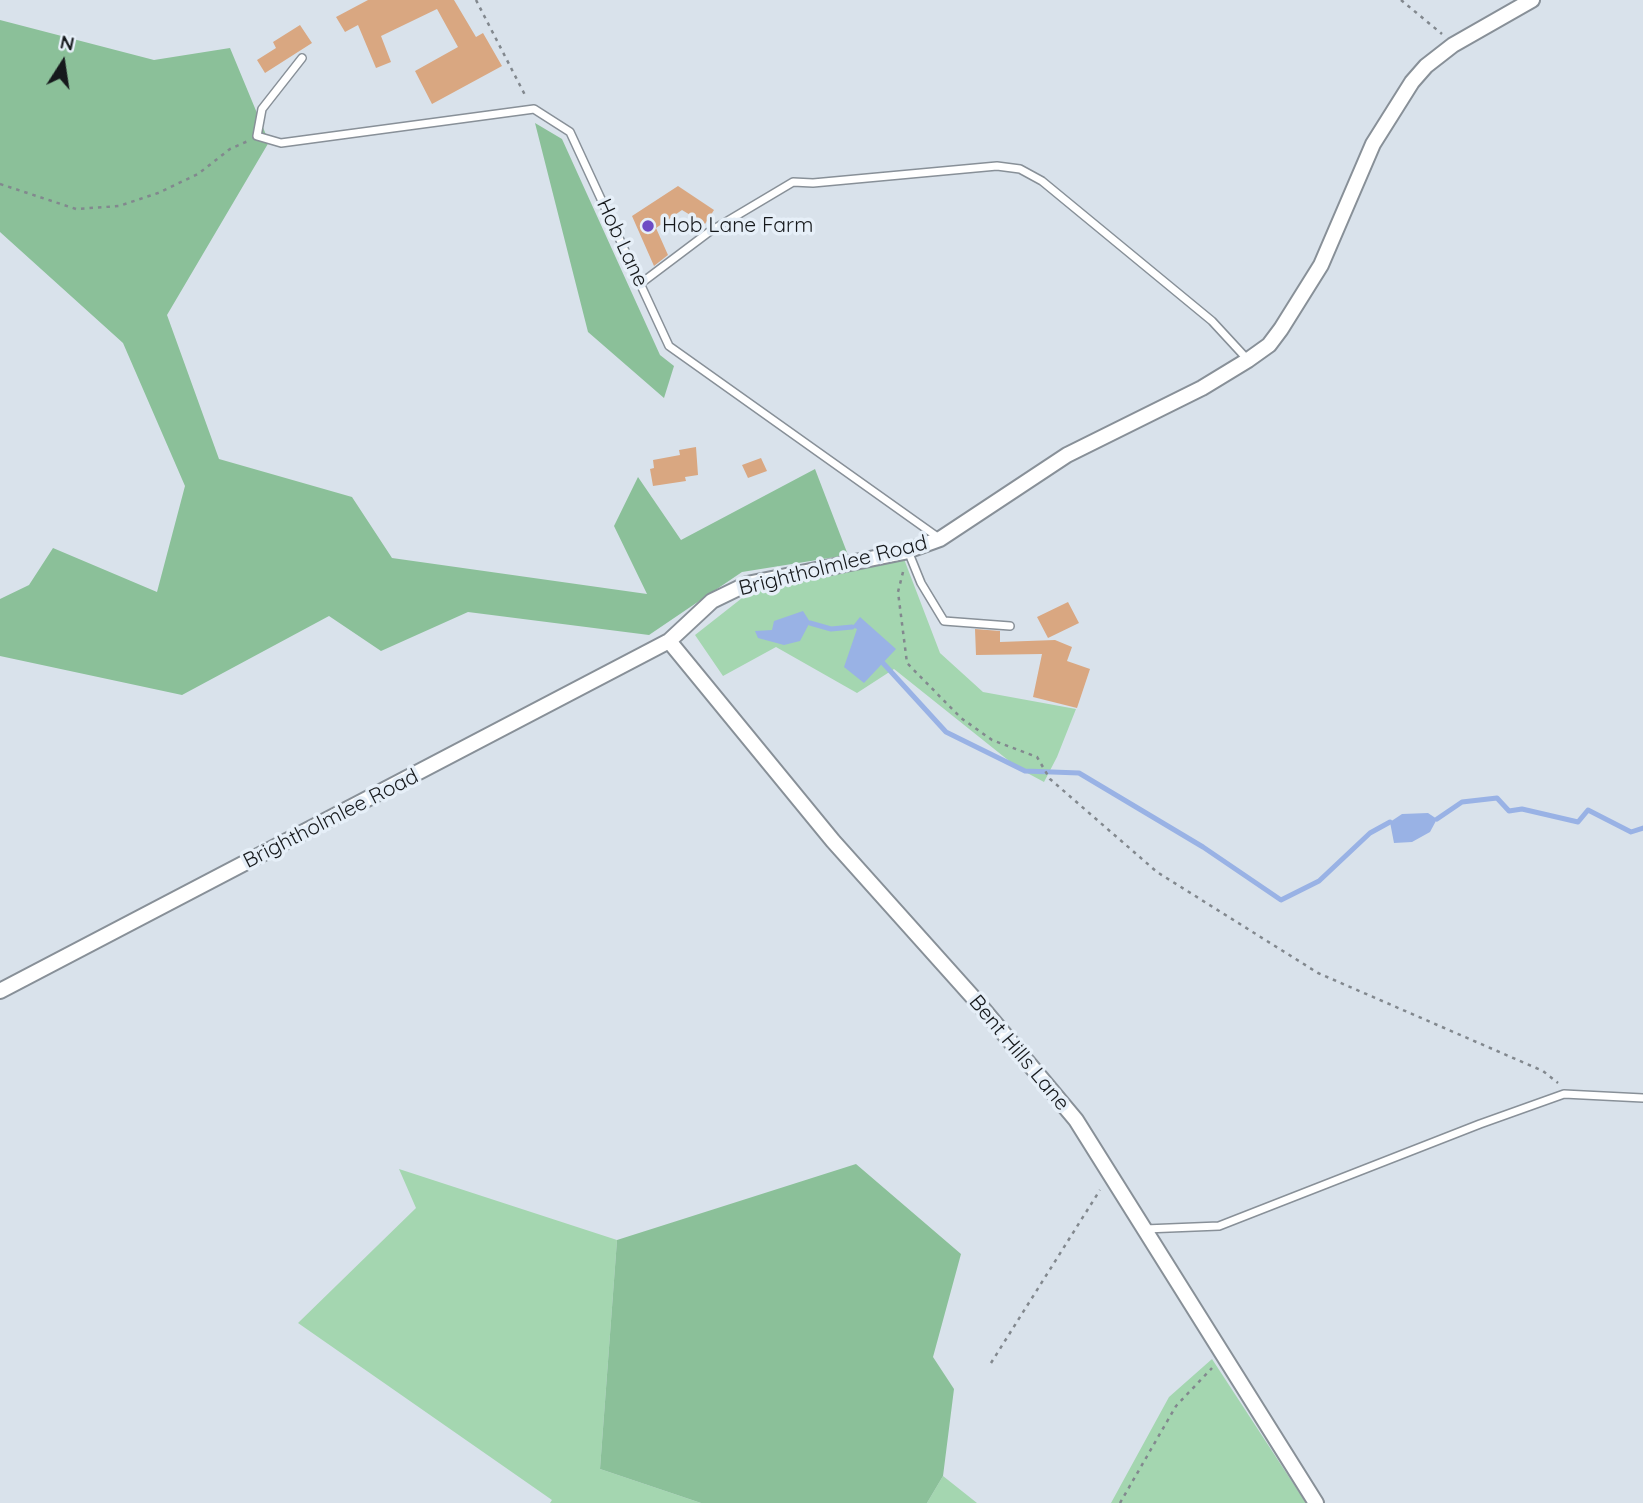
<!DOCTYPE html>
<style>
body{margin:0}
#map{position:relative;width:1643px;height:1503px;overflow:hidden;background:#d9e2eb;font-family:Quicksand,sans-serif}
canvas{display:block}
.north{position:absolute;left:28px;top:28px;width:70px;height:70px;-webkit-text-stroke:5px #e6eff8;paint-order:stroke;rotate:12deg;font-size:19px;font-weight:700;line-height:28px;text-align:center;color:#16191c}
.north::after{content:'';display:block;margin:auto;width:24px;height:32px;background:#16191c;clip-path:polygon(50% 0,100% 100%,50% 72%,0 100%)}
</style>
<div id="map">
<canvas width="1643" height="1503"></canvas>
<div class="north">N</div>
</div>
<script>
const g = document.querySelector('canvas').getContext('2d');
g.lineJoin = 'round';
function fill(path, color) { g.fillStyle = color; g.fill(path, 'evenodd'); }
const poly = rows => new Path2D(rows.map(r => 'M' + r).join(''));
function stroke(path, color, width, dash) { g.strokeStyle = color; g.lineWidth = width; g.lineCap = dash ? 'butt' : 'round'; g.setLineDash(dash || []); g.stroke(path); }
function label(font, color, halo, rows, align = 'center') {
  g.font = font + ' Quicksand,sans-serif'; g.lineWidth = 7; g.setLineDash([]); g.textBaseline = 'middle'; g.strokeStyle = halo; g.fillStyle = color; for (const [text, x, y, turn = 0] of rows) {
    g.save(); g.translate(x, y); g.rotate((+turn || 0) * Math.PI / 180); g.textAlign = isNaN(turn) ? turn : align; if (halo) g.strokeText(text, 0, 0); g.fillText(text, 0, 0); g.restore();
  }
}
const green = poly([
 [904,559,940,653,983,692,1076,709,1057,757,1044,782,1018,768,894,669,857,693,776,647,723,676,695,635,751,591],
 [399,1169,617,1240,600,1469,701,1503,550,1503,552,1500,298,1323,416,1208],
 [1212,1359,1306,1503,1111,1503,1169,1397],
 [943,1476,977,1503,927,1503]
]);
const forest = poly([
 [0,20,154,60,230,48,269,142,167,315,219,459,352,497,392,558,647,594,614,526,638,477,681,540,815,469,848,555,742,572,649,635,468,612,381,651,329,616,182,695,0,656,0,599,29,585,53,548,157,592,185,486,123,343,0,232],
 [535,123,562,139,660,355,674,366,664,398,588,332],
 [856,1164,961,1254,933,1357,954,1389,943,1476,927,1503,701,1503,600,1469,617,1240]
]);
const water = poly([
 [803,611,810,622,800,641,784,645,758,638,755,631,772,630,774,621],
 [860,617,896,649,864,683,844,667,857,629,852,627],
 [1428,813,1437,819,1430,832,1412,842,1394,843,1390,822,1402,814]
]);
const stream = poly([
 [810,623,831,629,852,627],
 [883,663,946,732,1025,771,1079,773,1203,847,1281,900,1319,881,1370,833,1390,822],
 [1437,819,1462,802,1497,798,1509,811,1522,809,1578,822,1588,810,1631,832,1643,828]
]);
const building = poly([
 [368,0,454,0,476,37,483,33,502,66,432,104,415,71,458,47,437,9,381,36,391,62,376,68,358,25,345,32,336,17],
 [300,25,312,43,265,73,257,60,276,48,273,42],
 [678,186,714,210,705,224,682,210,656,228,668,255,654,266,632,216],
 [696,447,698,475,685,477,686,481,653,486,650,469,654,468,653,460,680,455,679,450],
 [761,458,767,471,748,478,742,465],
 [1068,602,1079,623,1048,638,1037,617],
 [975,629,1000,631,1000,642,1055,640,1072,647,1067,661,1090,669,1077,708,1033,697,1042,654,976,655]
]);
const path = poly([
 [476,0,526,97],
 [1401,0,1442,34],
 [0,184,76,209,119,206,158,193,198,174,230,149,248,141],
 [903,572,898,592,907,663,961,718,992,740,1037,757,1050,779,1157,872,1318,973,1543,1071,1558,1083],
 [991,1363,1100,1190],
 [1120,1503,1176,1406,1212,1368]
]);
const lane = poly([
 [302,58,262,109,257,136,281,143,534,109,570,132,669,346,939,538],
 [640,284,709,232,793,182,813,183,997,166,1020,169,1042,181,1212,321,1248,360],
 [908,551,921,583,944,621,1010,626],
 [1145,1229,1219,1226,1480,1124,1564,1094,1643,1098]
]);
const street = poly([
 [669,641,833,841,979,1004,1076,1120,1316,1503],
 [0,991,669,641,712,601,747,584,904,552,940,539,1067,455,1202,388,1248,360,1269,345,1281,329,1321,265,1373,144,1412,82,1426,66,1453,45,1532,0]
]);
const markers = [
 [648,226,7,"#6d4bc4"]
];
const poiNames = [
 ["Hob Lane Farm",662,226]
];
const streetNames = [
 ["Hob Lane",622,243,65],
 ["Brightholmlee Road",833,566,-14],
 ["Brightholmlee Road",331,819,-27],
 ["Bent Hills Lane",1019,1053,50]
];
fill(green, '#a4d6b0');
fill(forest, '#8bc099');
fill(water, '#99b2e5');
stroke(stream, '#99b2e5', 5);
fill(building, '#d9a781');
stroke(lane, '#889098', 10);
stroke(street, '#889098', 18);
stroke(path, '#82888e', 2.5, [3.5, 5]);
stroke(lane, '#fff', 7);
stroke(street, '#fff', 14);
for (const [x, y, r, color] of markers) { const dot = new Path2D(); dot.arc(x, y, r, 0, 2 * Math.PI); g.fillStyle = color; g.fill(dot); stroke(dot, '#e6eff8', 2.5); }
label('21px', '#16191c', '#e6eff8', poiNames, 'left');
label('21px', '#16191c', '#e6eff8', streetNames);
</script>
